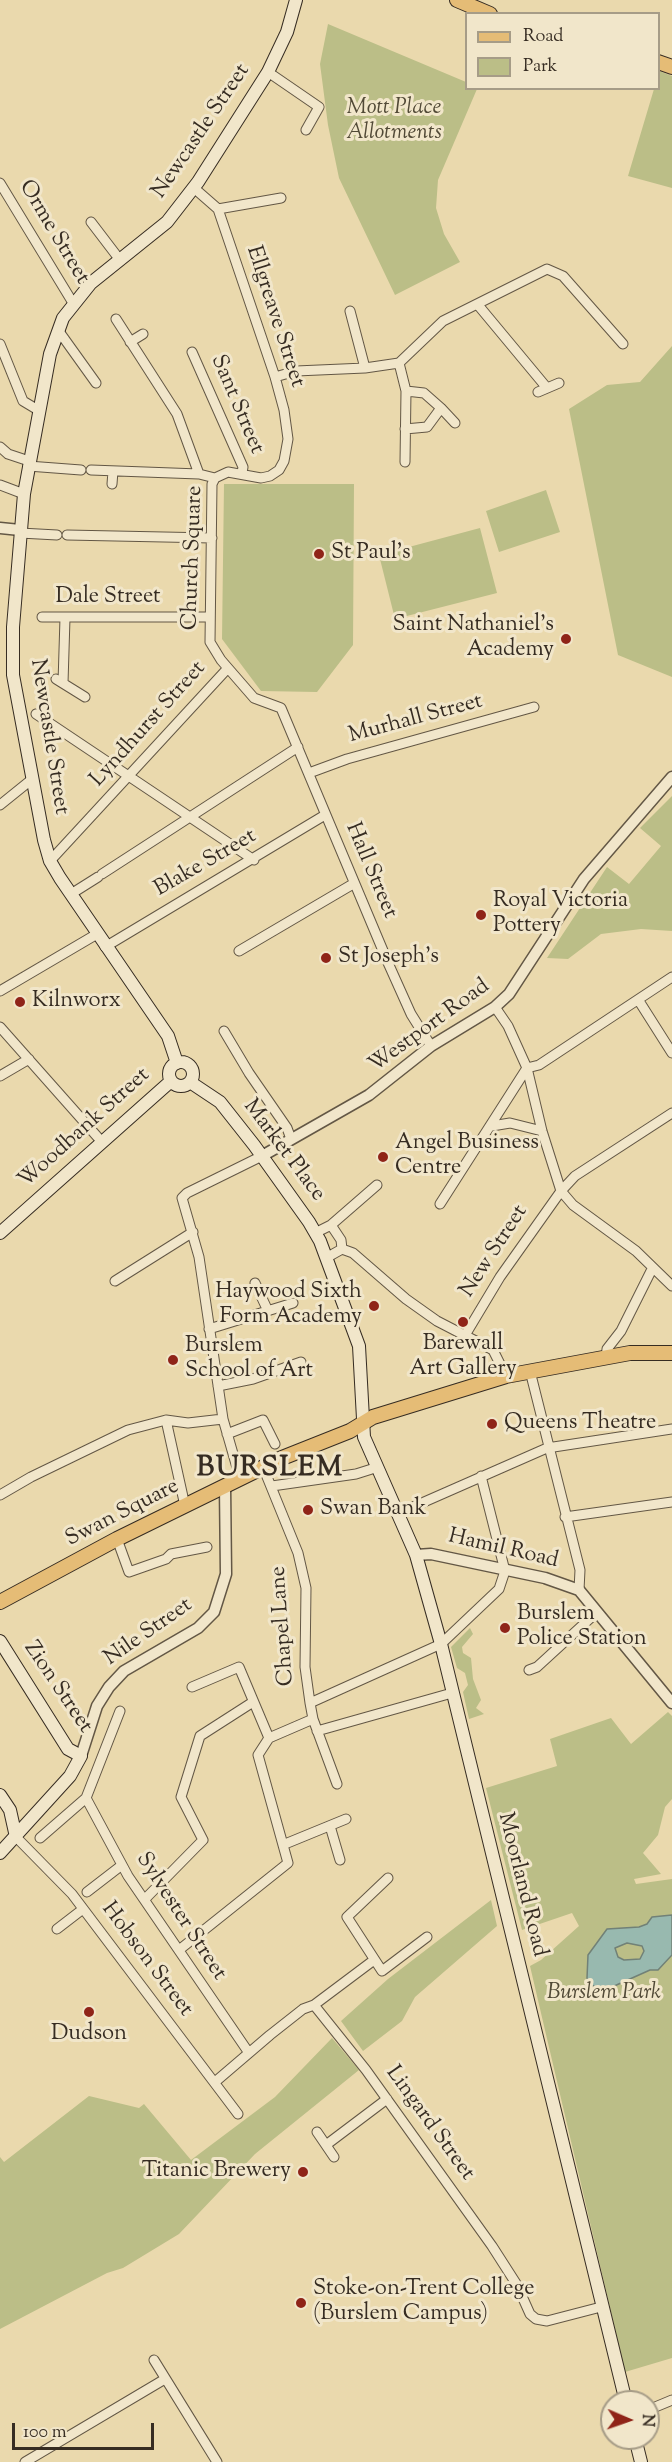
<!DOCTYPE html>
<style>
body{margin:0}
#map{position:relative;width:672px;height:2462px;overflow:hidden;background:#ead9ad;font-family:"Sorts Mill Goudy",serif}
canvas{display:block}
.legend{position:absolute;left:465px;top:12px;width:195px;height:78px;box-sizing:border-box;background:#f1e6ca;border:2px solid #a69c87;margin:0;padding:8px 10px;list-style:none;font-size:18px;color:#362c22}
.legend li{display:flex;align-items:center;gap:12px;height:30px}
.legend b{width:30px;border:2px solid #a69c87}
.north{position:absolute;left:600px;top:2390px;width:60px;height:60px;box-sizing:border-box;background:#f1e6ca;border:2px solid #a69c87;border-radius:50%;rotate:92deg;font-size:16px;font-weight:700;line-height:24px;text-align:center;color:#362c22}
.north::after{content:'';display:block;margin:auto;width:21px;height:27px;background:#8f2418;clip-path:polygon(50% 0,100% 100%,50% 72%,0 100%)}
.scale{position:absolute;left:12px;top:2423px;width:142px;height:27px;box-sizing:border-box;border:3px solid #362c22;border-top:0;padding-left:8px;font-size:18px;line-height:21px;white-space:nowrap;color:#362c22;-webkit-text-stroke:4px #f1e6ca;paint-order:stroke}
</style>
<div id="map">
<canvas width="672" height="2462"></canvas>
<ul class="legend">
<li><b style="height:8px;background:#e5bc76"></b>Road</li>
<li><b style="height:16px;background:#bbbe87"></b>Park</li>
</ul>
<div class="north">N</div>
<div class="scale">100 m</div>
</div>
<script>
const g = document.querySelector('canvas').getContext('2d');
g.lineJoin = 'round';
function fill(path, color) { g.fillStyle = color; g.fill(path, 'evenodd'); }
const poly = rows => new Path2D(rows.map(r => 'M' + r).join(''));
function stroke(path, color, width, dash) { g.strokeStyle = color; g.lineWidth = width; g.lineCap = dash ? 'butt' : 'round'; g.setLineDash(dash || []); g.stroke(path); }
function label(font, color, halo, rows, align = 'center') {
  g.font = font + ' "Sorts Mill Goudy",serif'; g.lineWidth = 6; g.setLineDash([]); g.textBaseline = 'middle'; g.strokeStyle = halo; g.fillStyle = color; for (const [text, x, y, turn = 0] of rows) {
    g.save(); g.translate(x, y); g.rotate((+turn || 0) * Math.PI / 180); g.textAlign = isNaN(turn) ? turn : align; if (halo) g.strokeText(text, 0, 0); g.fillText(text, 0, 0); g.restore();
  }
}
const green = poly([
 [328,24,466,82,466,88,477,89,438,180,436,208,444,234,460,262,395,295,339,178,328,125,320,64],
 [659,71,672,76,672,188,628,176,654,89,658,88],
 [672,346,672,677,618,655,569,409,607,385,640,382],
 [224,484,354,484,353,645,317,692,261,691,222,639],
 [546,490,560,532,499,552,486,511],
 [480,528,497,593,395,619,379,555],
 [672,796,672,931,641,929,601,934,568,959,547,958,607,867,629,884,661,846,640,828],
 [470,1628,473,1634,462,1647,463,1653,471,1658,473,1679,481,1700,476,1708,484,1714,469,1719,463,1692,468,1685,465,1673,457,1668,451,1647],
 [668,1712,672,1716,672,1799,665,1807,658,1835,643,1853,661,1874,634,1879,636,1884,672,1879,672,2358,625,2372,530,1966,541,1960,579,1926,572,1913,522,1930,486,1788,557,1766,550,1739,611,1718,631,1744],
 [491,1900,497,1926,415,1997,402,2021,363,2051,341,2021,388,1979],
 [332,2038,359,2070,255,2154,179,2234,123,2268,107,2273,0,2329,0,2157,4,2162,89,2096,139,2108,144,2104,191,2160,275,2097]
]);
const water = poly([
 [672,1915,672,1955,658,1970,650,1970,612,1987,597,1988,590,1984,587,1978,588,1955,607,1929,639,1927,647,1924,652,1917,672,1915],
 [627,1943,642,1946,644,1951,640,1959,624,1960,618,1957,615,1948,627,1943]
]);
const minor = poly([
 [268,72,319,107,306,130],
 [0,183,73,303],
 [194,188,218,209,275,377,284,410,288,439,284,461,279,470,270,476,261,478,228,472,215,478,212,484,210,642,221,660,254,698,281,708,389,965,411,1014,431,1046],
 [218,209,281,198],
 [91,222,120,260],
 [478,305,547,388],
 [350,311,365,368],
 [116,319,177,414,199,474],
 [58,330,96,383],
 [130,342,143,334],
 [0,344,23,401,38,410],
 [192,352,243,467,242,473],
 [399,363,443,321,547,269,563,276,623,344],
 [275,377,296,371,365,368,399,363,406,391,405,462],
 [538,392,559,383],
 [441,408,455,423],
 [405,429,427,427,441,408,424,393,406,391],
 [0,447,8,454,29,461],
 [28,466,81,470],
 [91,470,199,474,215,478],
 [112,484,113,471],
 [0,485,24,494],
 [20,533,57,535],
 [67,535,212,538],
 [42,617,210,617],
 [56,679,85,697],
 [63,683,65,618],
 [36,714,254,860],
 [309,773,347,759,534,707],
 [0,805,31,780],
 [50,861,228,668],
 [102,874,298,747],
 [71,894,98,877],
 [105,947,325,815],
 [239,951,353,884],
 [0,991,97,934],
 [639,1001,672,1053],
 [495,1007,508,1026,527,1068,542,1131,561,1191,573,1205,636,1251,672,1286],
 [0,1027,102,1142],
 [224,1031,249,1073,287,1128,291,1139],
 [527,1068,539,1065,672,977],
 [0,1076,29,1059],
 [492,1126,510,1123,542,1131],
 [440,1204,527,1068],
 [331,1225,341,1240,342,1249],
 [315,1233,331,1225,377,1185],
 [326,1258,342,1249,353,1253,406,1299,437,1321,493,1350,506,1376],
 [115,1281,193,1232],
 [255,1283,268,1311],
 [209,1329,293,1303],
 [464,1337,500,1277,561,1191,575,1176,672,1113],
 [606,1358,607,1349,621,1331,652,1269],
 [530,1371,580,1570,579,1590],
 [218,1386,253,1379,301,1362],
 [166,1420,185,1506],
 [227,1434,263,1420,275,1444],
 [263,1467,298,1553,306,1588,305,1667,310,1703,313,1719,337,1784],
 [240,1478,223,1419,199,1257,182,1198,187,1193,262,1156],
 [272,1486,356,1474,375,1468],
 [0,1495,31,1477,128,1430,166,1420,188,1423,223,1419],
 [399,1513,547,1448,672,1429],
 [565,1517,672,1502],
 [117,1539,129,1572,166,1559,171,1554,207,1547],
 [529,1670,537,1667,597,1612],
 [192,1687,239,1667,269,1738],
 [310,1703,441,1644,499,1589,505,1571,481,1476],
 [317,1731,452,1693],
 [86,1798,128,1876,249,2053],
 [330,1826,340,1860],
 [16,1837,72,1894,238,2114],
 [40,1838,86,1798,120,1711],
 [285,1844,346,1819],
 [388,1878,347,1917,382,1971,427,1937],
 [87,1892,122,1865],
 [145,1899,203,1840,181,1797,200,1736,253,1702],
 [57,1929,83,1909],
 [179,1950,288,1863,258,1755,269,1738,313,1719],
 [314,2005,374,1960],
 [215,2082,270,2035,303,2009,314,2005,366,2070,492,2246,517,2285,530,2314,536,2319,547,2321,601,2307],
 [317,2132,334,2157],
 [326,2145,387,2099],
 [154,2360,217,2462],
 [648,2410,672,2400],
 [25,2462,165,2379]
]);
const tertiary = poly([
 [0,528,20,530],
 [262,1156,369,1095,431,1046,495,1007,509,994,584,879,672,777],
 [416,1555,431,1554,545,1578,579,1590,672,1703],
 [81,1756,97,1706,109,1687,124,1671,198,1628,214,1612,226,1574,225,1486]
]);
const secondary = poly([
 '169 1074a12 12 0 1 1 24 0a12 12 0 1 1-24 0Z',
 [177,1063,168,1036,60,878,50,861,44,840,13,675,13,627,24,494,50,354,63,318,91,283,167,222,198,182,268,72,287,32,296,0],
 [190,1082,220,1102,254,1145,309,1222,320,1241,359,1346,364,1437,416,1555,441,1644,626,2402],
 [0,1233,171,1081],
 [0,1641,68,1749,81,1756,70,1776,0,1853],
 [0,1795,10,1810,16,1837],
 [635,2438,641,2462]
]);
const primary = poly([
 [457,0,490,14],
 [658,62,672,67],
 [0,1602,117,1539,282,1458,350,1431,373,1417,506,1376,630,1353,672,1353]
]);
const markers = [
 [319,554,6,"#8f2418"],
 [566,639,6,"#8f2418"],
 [481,915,6,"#8f2418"],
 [326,958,6,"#8f2418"],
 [20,1002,6,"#8f2418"],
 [383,1157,6,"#8f2418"],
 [374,1306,6,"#8f2418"],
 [463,1322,6,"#8f2418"],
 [173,1360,6,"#8f2418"],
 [492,1424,6,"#8f2418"],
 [308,1510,6,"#8f2418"],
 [505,1628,6,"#8f2418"],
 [89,2012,6,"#8f2418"],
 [303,2172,6,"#8f2418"],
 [301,2303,6,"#8f2418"]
];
const parkNames = [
 ["Mott Place",394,109],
 ["Allotments",394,134],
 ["Burslem Park",604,1994]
];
const streetNames = [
 ["Newcastle Street",202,132,-56],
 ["Orme Street",53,233,59],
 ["Ellgreave Street",274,317,72],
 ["Sant Street",236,405,67],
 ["Church Square",194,558,-88],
 ["Dale Street",108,598],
 ["Murhall Street",416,720,-15],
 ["Lyndhurst Street",149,725,-48],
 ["Newcastle Street",48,737,81],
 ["Blake Street",206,864,-30],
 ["Hall Street",370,871,67],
 ["Westport Road",430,1027,-36],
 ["Woodbank Street",85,1129,-42],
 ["Market Place",283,1151,53],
 ["New Street",495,1252,-57],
 ["Swan Square",123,1514,-27],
 ["Hamil Road",503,1550,13],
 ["Chapel Lane",284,1626,-94],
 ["Nile Street",149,1633,-35],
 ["Zion Street",57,1688,56],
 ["Moorland Road",521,1885,76],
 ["Sylvester Street",180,1917,57],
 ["Hobson Street",146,1960,53],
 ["Lingard Street",429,2124,54]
];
const poiNames = [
 ["St Paul's",331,554],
 ["Saint Nathaniel's",554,626,"right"],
 ["Academy",554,651,"right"],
 ["Royal Victoria",493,902],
 ["Pottery",493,927],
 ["St Joseph's",338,958],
 ["Kilnworx",32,1002],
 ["Angel Business",395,1144],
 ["Centre",395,1169],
 ["Haywood Sixth",362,1293,"right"],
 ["Form Academy",362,1318,"right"],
 ["Barewall",463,1345,"center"],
 ["Art Gallery",463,1370,"center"],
 ["Burslem",185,1347],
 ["School of Art",185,1372],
 ["Queens Theatre",504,1424],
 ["Swan Bank",320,1510],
 ["Burslem",517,1615],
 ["Police Station",517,1640],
 ["Dudson",89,2035,"center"],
 ["Titanic Brewery",291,2172,"right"],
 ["Stoke-on-Trent College",313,2290],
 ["(Burslem Campus)",313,2315]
];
const districtNames = [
 ["BURSLEM",270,1470]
];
fill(green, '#bbbe87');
fill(water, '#98b9af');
stroke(water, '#718177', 1.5);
stroke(minor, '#635745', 11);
stroke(tertiary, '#635745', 13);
stroke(secondary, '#362c22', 14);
stroke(primary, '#362c22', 16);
stroke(minor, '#f1e6ca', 9);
stroke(tertiary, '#f1e6ca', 10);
stroke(secondary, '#f1e6ca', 12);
stroke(primary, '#e5bc76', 14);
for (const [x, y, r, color] of markers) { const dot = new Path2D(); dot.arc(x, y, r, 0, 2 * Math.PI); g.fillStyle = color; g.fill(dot); stroke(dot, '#f1e6ca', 2); }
label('italic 22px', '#514936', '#f1e6ca', parkNames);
label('22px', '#362c22', '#f1e6ca', streetNames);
label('22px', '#362c22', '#f1e6ca', poiNames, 'left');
g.letterSpacing = '1.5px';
label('bold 28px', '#362c22', '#f1e6ca', districtNames);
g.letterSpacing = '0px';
</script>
